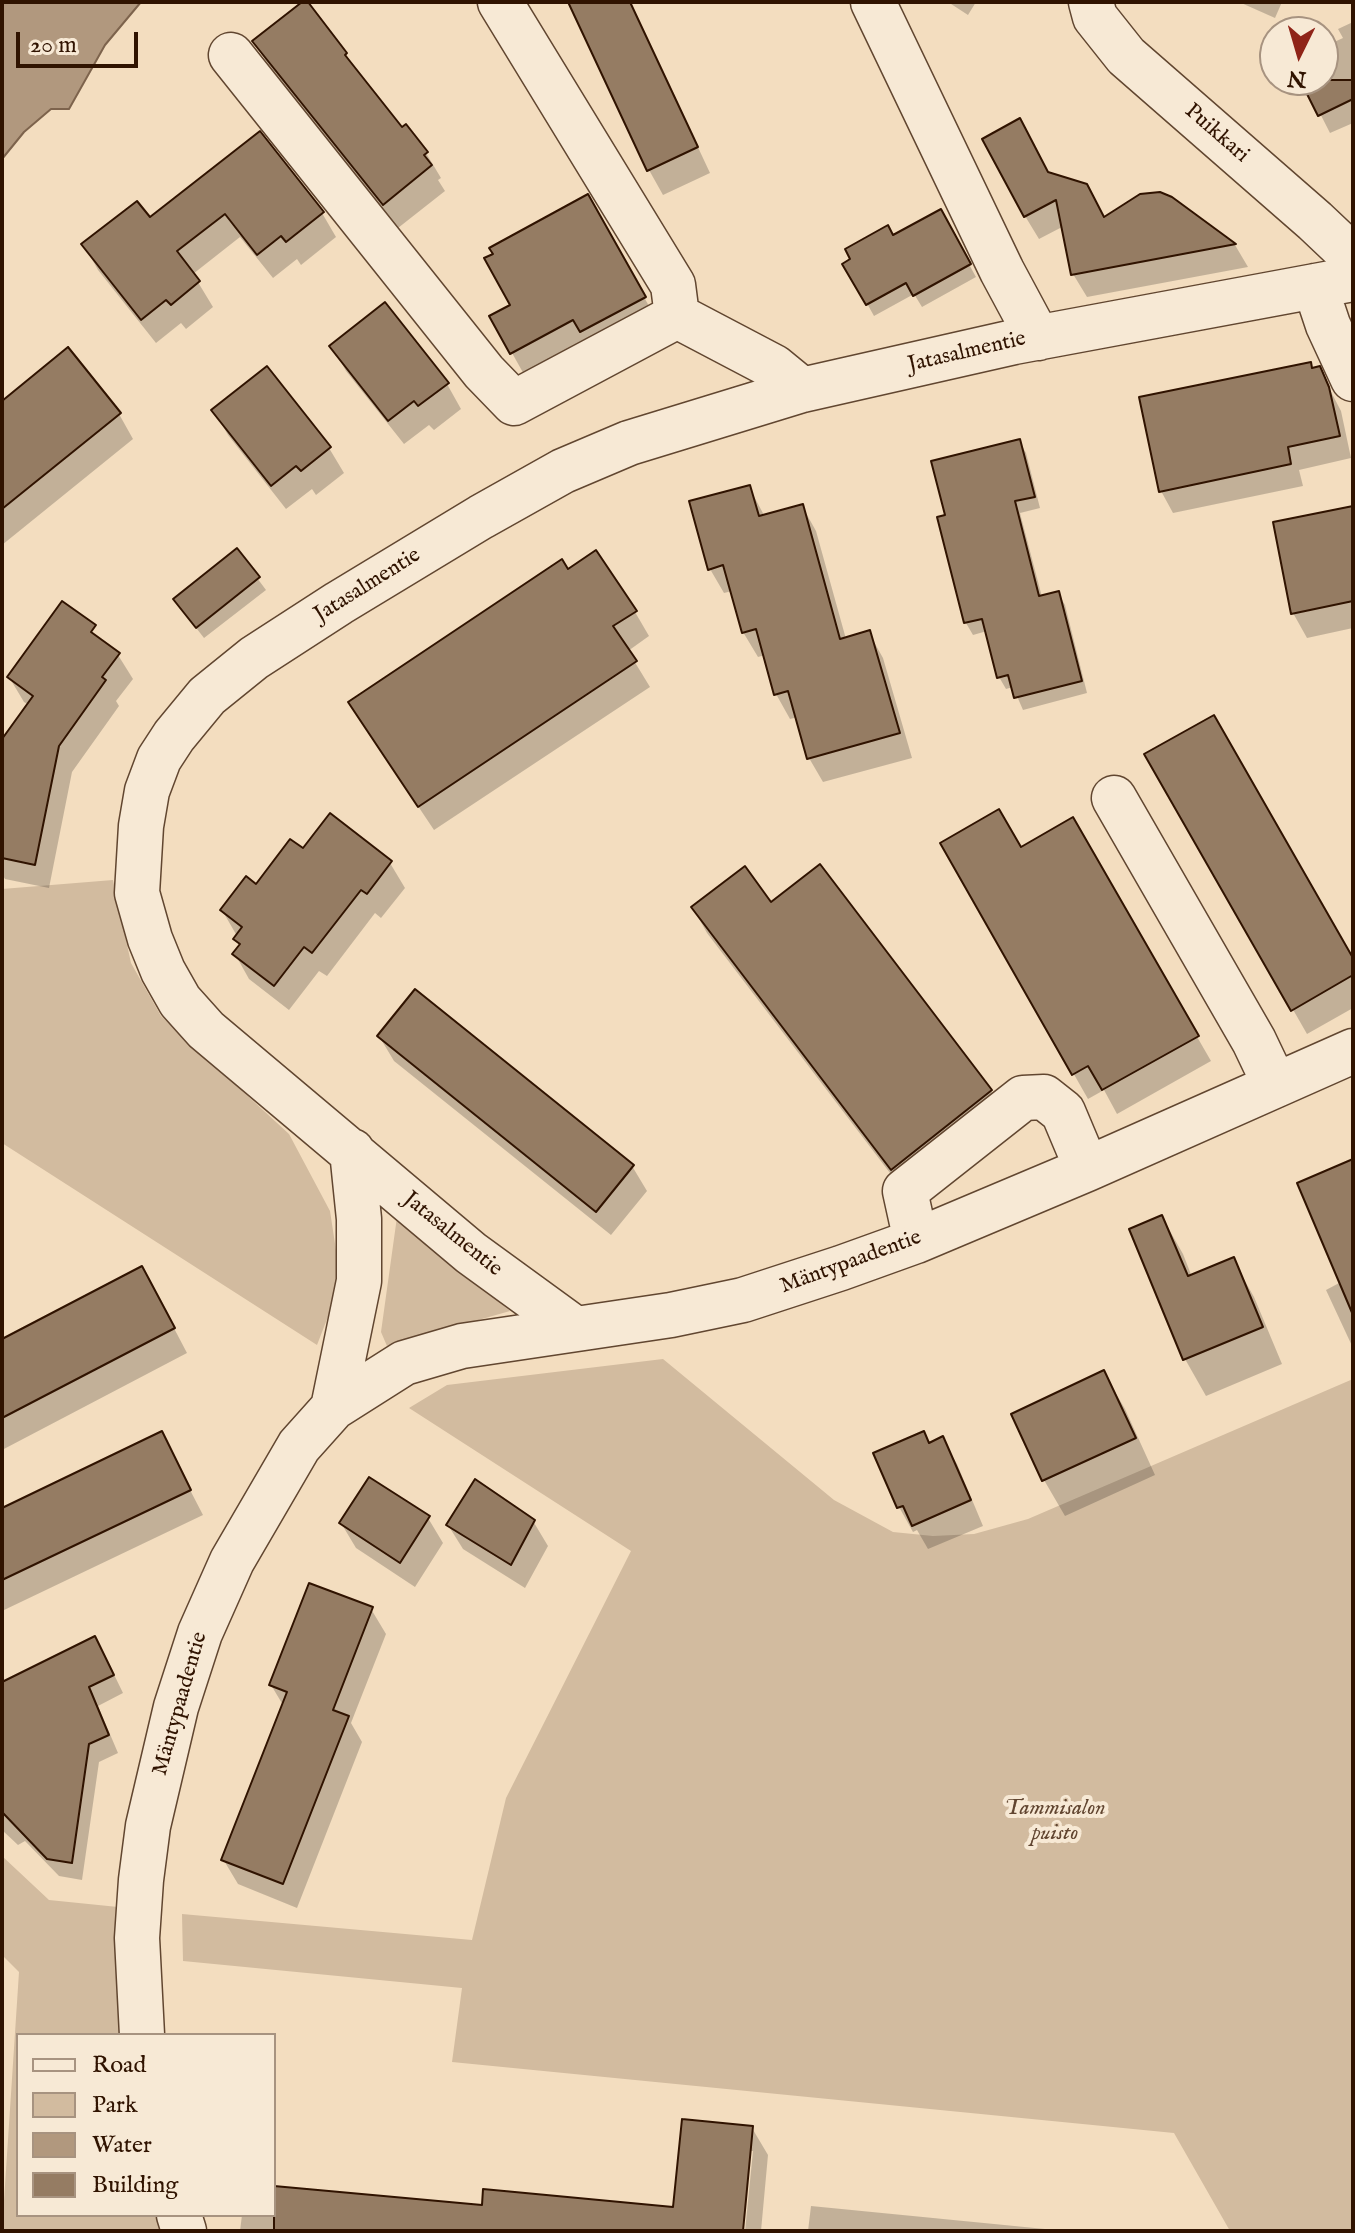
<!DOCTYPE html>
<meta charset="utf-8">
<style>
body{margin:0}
#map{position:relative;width:1355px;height:2233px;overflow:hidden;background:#f3ddbf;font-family:"IM FELL English",serif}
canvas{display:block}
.frame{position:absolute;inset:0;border:4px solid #301300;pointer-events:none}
.legend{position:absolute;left:16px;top:2033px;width:260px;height:184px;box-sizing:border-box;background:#f7e9d5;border:2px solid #a79380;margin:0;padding:10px 14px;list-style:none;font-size:24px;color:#301300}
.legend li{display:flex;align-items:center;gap:16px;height:40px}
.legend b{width:40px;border:2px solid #a79380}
.north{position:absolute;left:1259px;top:16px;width:80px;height:80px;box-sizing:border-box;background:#f7e9d5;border:2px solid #a79380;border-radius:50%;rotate:185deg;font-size:22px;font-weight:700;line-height:32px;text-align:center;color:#301300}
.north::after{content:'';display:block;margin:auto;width:28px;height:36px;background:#8f2418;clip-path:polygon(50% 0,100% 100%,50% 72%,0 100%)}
.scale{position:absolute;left:16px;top:32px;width:122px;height:36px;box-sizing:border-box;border:4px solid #301300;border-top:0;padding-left:10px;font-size:24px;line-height:28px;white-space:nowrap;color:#301300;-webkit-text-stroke:6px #f7e9d5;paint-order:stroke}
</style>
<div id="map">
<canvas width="1355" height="2233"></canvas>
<div class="frame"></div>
<ul class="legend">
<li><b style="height:10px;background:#f7e9d5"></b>Road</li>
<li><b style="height:22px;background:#d2bb9f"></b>Park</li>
<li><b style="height:22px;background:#b1987e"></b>Water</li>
<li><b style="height:22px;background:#957c63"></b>Building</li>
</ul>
<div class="north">N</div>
<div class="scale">20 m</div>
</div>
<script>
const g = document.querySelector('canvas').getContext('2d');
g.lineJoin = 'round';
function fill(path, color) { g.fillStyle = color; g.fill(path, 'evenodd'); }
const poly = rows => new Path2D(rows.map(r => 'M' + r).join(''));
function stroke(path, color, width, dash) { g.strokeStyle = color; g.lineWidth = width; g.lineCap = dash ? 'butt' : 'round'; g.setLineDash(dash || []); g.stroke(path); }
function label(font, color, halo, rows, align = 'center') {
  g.font = font + ' "IM FELL English",serif'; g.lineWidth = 8; g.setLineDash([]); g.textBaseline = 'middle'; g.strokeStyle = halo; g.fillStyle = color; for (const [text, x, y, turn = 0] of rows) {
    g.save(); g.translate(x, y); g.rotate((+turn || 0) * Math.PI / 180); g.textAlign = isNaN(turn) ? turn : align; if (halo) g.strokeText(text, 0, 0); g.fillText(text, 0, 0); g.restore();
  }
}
const green = poly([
 [113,880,131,963,161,1016,289,1134,330,1211,341,1283,317,1345,2,1143,2,889],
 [397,1217,510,1311,387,1346,381,1332],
 [663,1359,834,1500,893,1532,933,1536,974,1534,1028,1519,1353,1379,1353,2231,1230,2231,1174,2133,452,2062,462,1988,183,1961,182,1914,472,1940,506,1798,631,1551,409,1408,447,1385],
 [2,1856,49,1900,118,1907,126,2035,18,2035,18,2215,160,2215,165,2231,2,2231,19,1972,2,1955]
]);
const water = poly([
 [2,2,141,2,105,45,69,109,51,109,24,132,2,159,2,2]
]);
const shadow = poly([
 [570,2,630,2,710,173,663,195,649,170],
 [948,2,976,2,968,15],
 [1239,2,1282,2,1275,18],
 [1353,22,1353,123,1330,133,1303,80,1323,80,1323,47,1343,38,1338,29],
 [254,42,346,54,357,74,402,130,426,153,441,178,438,180,445,191,398,228,269,66],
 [259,134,322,213,336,237,301,265,297,259,273,278,240,237,193,274,213,307,186,329,181,323,156,343,98,270,84,245,150,220],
 [1048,174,1105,219,1172,199,1235,245,1248,267,1087,297,1073,274,1064,226,1039,239,1025,216],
 [587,196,658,322,526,378,492,317,512,305],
 [940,212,976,277,922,307,914,294,874,316,845,264],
 [332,346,447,384,461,409,434,430,429,425,404,444,346,371],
 [267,369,329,448,344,473,316,495,312,489,286,509,228,435,214,411],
 [1319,369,1341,411,1351,458,1299,470,1303,486,1173,513,1161,491,1313,370],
 [2,403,119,414,133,439,2,545],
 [1019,441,1026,453,1040,508,1020,513,1042,597,1058,593,1065,605,1087,693,1023,710,1013,687,1006,689,999,677,987,631,973,635,966,623,940,518,948,516],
 [749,487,765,517,802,506,816,531,846,639,869,633,883,658,912,758,823,782,809,758,798,717,790,719,776,694,765,655,758,657,743,632,732,591,724,593,710,569],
 [1353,508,1353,628,1307,638,1293,613],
 [237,551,266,590,204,638,183,611],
 [567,572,635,612,649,636,628,651,650,687,434,830,365,727],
 [118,655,133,679,116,701,119,706,72,772,49,888,5,879,2,874,2,742,29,705,24,702,9,677],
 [1147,755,1353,962,1353,1008,1307,1034],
 [1072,820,1211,1061,1117,1114,1104,1090,1088,1099,943,844,1020,850],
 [303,851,390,863,405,888,381,918,375,913,327,976,319,971,289,1010,249,979,235,954,240,947,235,939,237,936,222,910],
 [820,867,991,1091,1005,1116,906,1194,707,933,693,908,771,904],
 [379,1036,632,1166,647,1191,611,1235,394,1061],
 [1353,1161,1353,1348,1326,1290,1341,1282],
 [1162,1217,1183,1254,1192,1277,1233,1260,1254,1297,1282,1364,1206,1396,1185,1359],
 [156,1294,187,1353,2,1450,2,1341],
 [1104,1373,1125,1409,1155,1475,1065,1516,1044,1480],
 [161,1434,203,1515,2,1611,2,1510],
 [942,1439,957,1464,983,1526,928,1549,917,1530,913,1532,899,1507,930,1445],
 [428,1518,443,1543,415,1587,356,1548,341,1523],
 [533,1521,548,1546,525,1588,463,1549,448,1525],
 [371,1609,386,1634,351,1723,362,1742,297,1908,238,1884,223,1859,283,1705,271,1685],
 [105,1656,123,1693,98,1706,118,1753,99,1762,82,1880,59,1876,25,1841,18,1845,2,1830,2,1684],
 [752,2128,768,2155,761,2231,745,2231,753,2151,749,2151,741,2231,240,2231,242,2215,274,2215,274,2188,484,2208,675,2209],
 [811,2206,1045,2229,1046,2231,808,2231]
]);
const building = poly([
 [302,2,308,2,347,53,345,55,402,127,406,124,428,152,424,155,432,165,383,205,252,41,302,2],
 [568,2,630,2,698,147,647,171,568,2],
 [1300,80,1353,80,1353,99,1318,116,1300,80],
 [1020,118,1048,172,1087,184,1104,217,1140,194,1160,192,1172,197,1236,244,1071,275,1056,200,1024,217,982,139,1020,118],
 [260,131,324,212,286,242,281,236,257,255,225,214,177,251,200,281,171,305,166,300,141,320,81,244,137,201,150,217,260,131],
 [588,194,646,297,580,332,573,320,510,354,489,316,510,305,484,258,493,254,489,248,588,194],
 [941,209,971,264,913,296,906,283,866,305,842,264,850,259,845,249,888,225,893,235,941,209],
 [385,302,449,383,418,406,414,401,388,421,329,346,385,302],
 [68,347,121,413,2,509,2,401,68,347],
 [1311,362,1312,368,1320,366,1329,387,1340,436,1288,447,1291,464,1159,492,1139,397,1311,362],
 [267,366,331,447,301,471,296,466,271,486,211,410,267,366],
 [1020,439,1035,497,1015,501,1039,596,1059,591,1082,681,1014,698,1008,675,997,678,982,619,964,623,937,517,945,515,931,461,1020,439],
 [750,485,759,516,803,504,840,639,870,630,900,733,807,759,788,691,774,695,756,629,742,633,723,565,708,570,689,501,750,485],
 [1353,506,1353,601,1291,614,1273,522,1353,506],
 [237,548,260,577,196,628,173,599,237,548],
 [596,550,637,611,613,626,637,661,418,807,348,702,562,559,568,569,596,550],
 [62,601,96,625,91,632,120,653,102,677,106,680,59,746,35,865,2,858,2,739,33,696,7,677,62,601],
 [1214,715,1353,958,1353,975,1291,1011,1144,754,1214,715],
 [999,809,1021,847,1073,817,1199,1036,1102,1090,1088,1066,1072,1075,940,843,999,809],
 [330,813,392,861,367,894,361,890,312,953,304,947,274,986,232,954,240,944,233,939,242,927,220,910,246,876,256,884,290,839,303,848,330,813],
 [820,864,992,1090,891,1170,691,907,745,866,771,902,820,864],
 [415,989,634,1165,596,1212,377,1036,415,989],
 [1353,1159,1353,1315,1297,1183,1353,1159],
 [1162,1215,1188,1276,1234,1257,1263,1327,1183,1360,1129,1229,1162,1215],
 [142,1266,175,1328,2,1418,2,1339,142,1266],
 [1104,1370,1136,1438,1042,1481,1011,1414,1104,1370],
 [162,1431,191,1490,2,1580,2,1508,162,1431],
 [924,1431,929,1443,943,1436,971,1500,912,1526,903,1506,897,1508,873,1453,924,1431],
 [369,1477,430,1516,400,1563,339,1523,369,1477],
 [475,1479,535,1520,511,1565,446,1525,475,1479],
 [309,1583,373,1607,333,1710,349,1716,283,1884,221,1860,287,1692,269,1685,309,1583],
 [95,1636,114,1675,89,1687,109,1735,89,1744,72,1863,47,1859,2,1812,2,1682,95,1636],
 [682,2119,753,2126,743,2231,274,2231,274,2186,482,2205,483,2189,673,2207,682,2119]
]);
const minor = poly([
 [500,2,673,285,677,316],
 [873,2,1002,271,1038,338],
 [1091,2,1095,17,1126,56,1315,221,1353,257],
 [231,55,484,372,514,403,677,316,774,367,802,390],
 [1315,286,1328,325,1353,379],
 [1114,798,1254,1041,1275,1085],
 [916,1241,905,1191,1023,1098,1044,1097,1063,1112,1087,1169],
 [574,1328,471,1253,206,1030,180,1001,163,971,150,939,137,893,141,826,147,791,159,759,174,736,207,696,254,658,339,603,481,517,563,471,629,443,802,390,1014,342,1353,279],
 [333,1408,359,1281,359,1219,352,1151],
 [142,2035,137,1938,141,1880,148,1826,176,1707,200,1633,232,1561,299,1446,333,1408,404,1363,462,1346,671,1315,743,1300,841,1268,916,1241,1087,1169,1353,1051],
 [179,2215,184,2231]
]);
const streetNames = [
 ["Puikkari",1216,134,41],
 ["Jatasalmentie",967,353,-13],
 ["Jatasalmentie",368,586,-32],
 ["Jatasalmentie",452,1235,39],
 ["Mäntypaadentie",851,1263,-20],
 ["Mäntypaadentie",181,1704,-74]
];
const parkNames = [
 ["Tammisalon",1055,1809],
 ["puisto",1055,1834]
];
fill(green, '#d2bb9f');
fill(water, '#b1987e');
stroke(water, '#7d634c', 2);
fill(shadow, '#0003');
fill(building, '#957c63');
stroke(building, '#301300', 2);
stroke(minor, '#614630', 47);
stroke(minor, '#f7e9d5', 44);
label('22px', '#301300', '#f7e9d5', streetNames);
label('italic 22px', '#614530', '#f7e9d5', parkNames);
</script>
